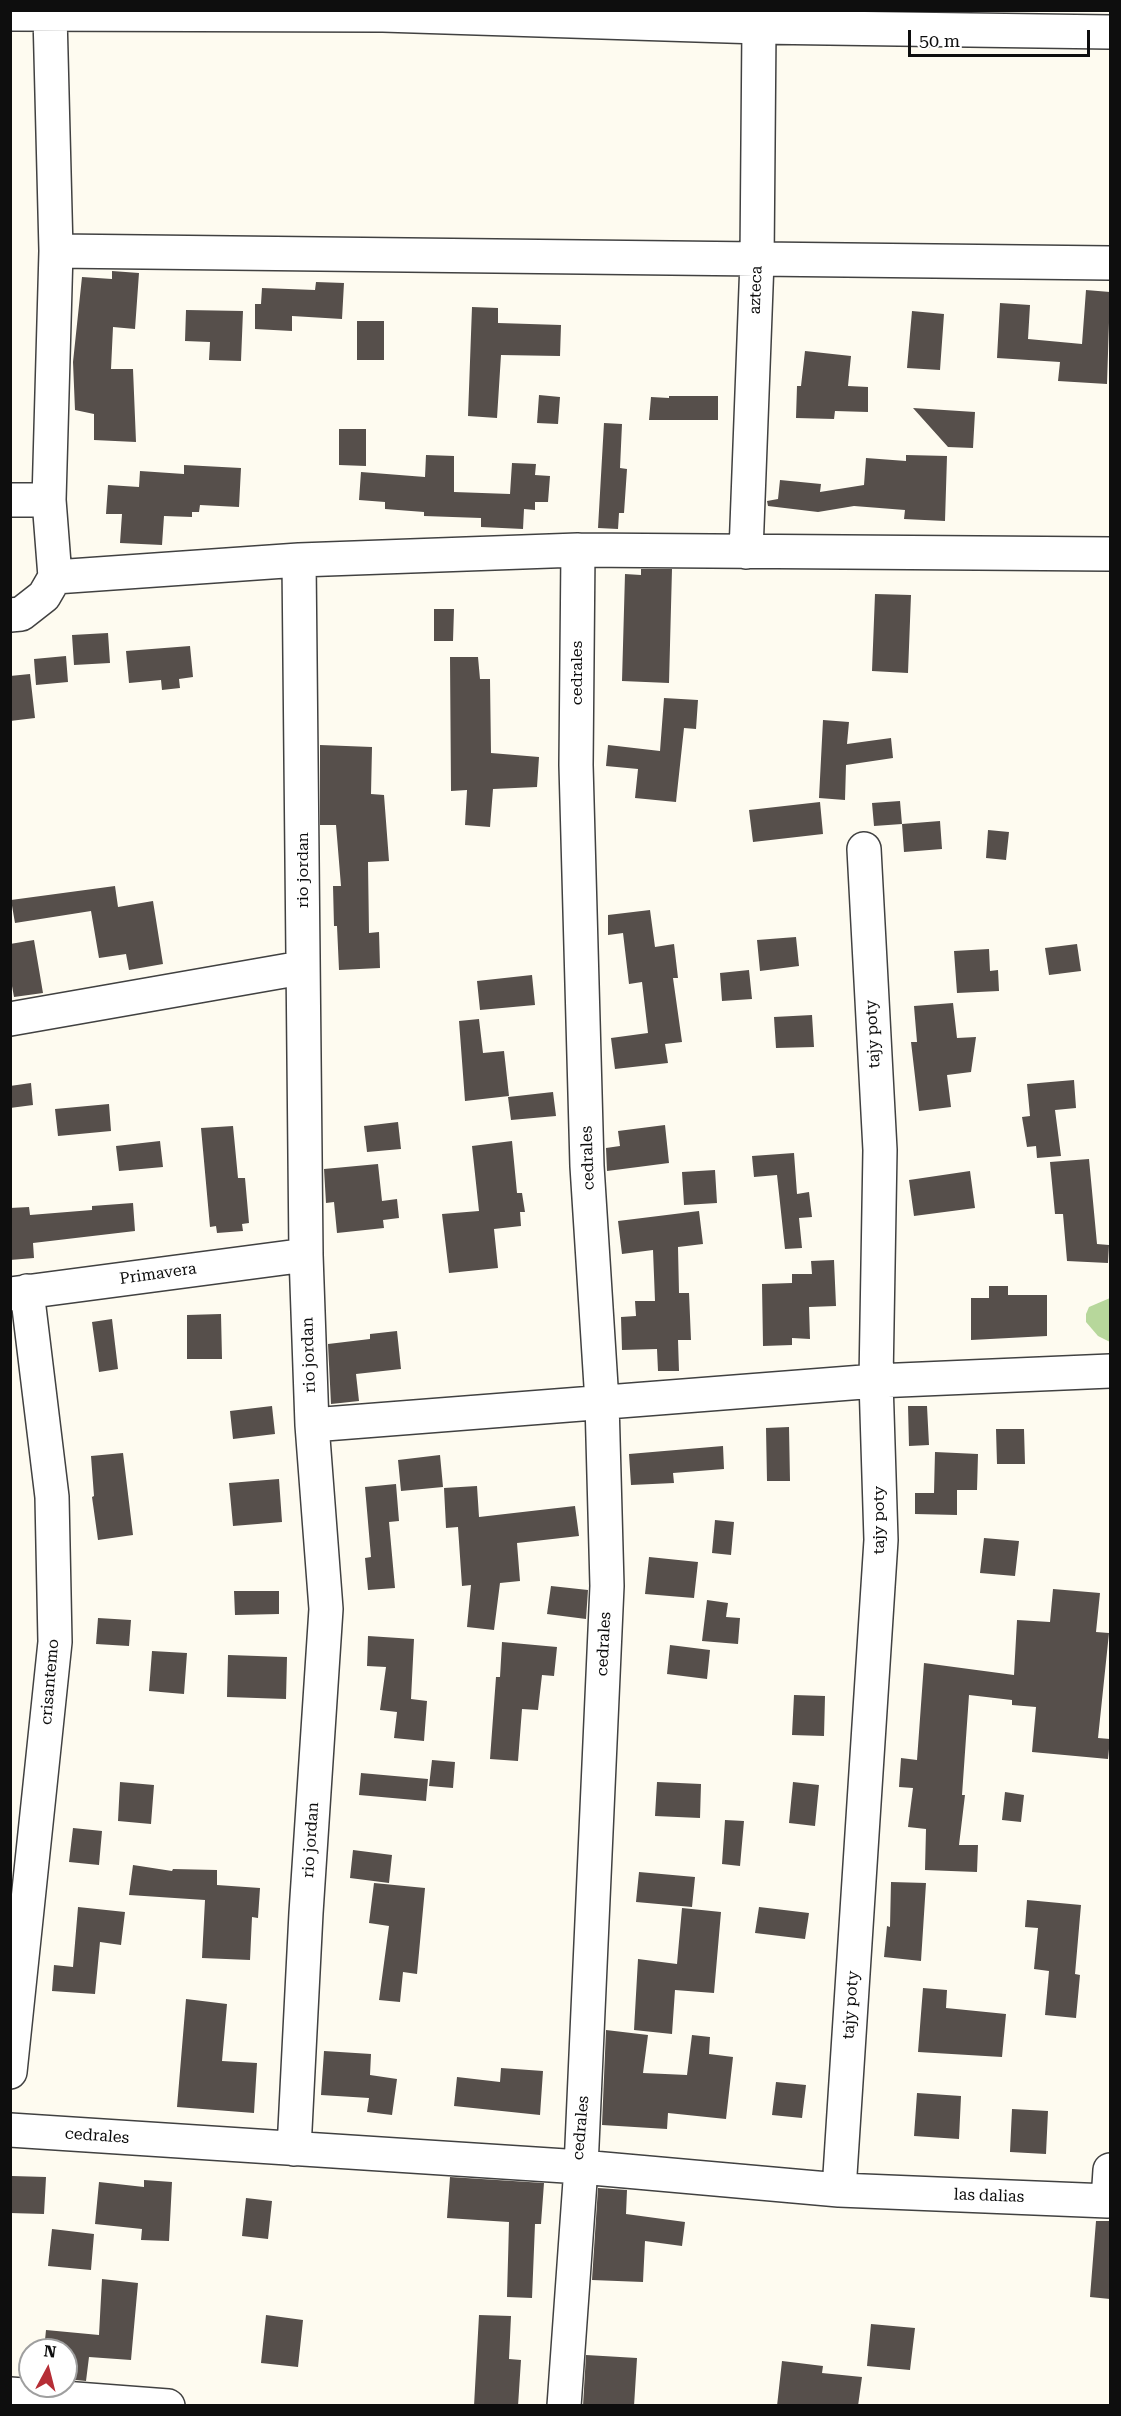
<!DOCTYPE html>
<style>
body{margin:0}
#map{position:relative;width:1121px;height:2416px;overflow:hidden;background:#fefbf0;font-family:"Roboto Serif",serif}
canvas{display:block}
.frame{position:absolute;inset:0;border:12px solid #0e0e0e;pointer-events:none}
.north{position:absolute;left:18px;top:2338px;width:60px;height:60px;box-sizing:border-box;background:#fff;border:2px solid #9f9f9f;border-radius:50%;rotate:7deg;font-size:16px;font-weight:700;line-height:24px;text-align:center;color:#0e0e0e}
.north::after{content:'';display:block;margin:auto;width:21px;height:27px;background:#b62e36;clip-path:polygon(50% 0,100% 100%,50% 72%,0 100%)}
.scale{position:absolute;left:908px;top:30px;width:182px;height:27px;box-sizing:border-box;border:3px solid #0e0e0e;border-top:0;padding-left:8px;font-size:18px;line-height:21px;white-space:nowrap;color:#0e0e0e;-webkit-text-stroke:4px #fff;paint-order:stroke}
</style>
<div id="map">
<canvas width="1121" height="2416"></canvas>
<div class="frame"></div>
<div class="north">N</div>
<div class="scale">50 m</div>
</div>
<script>
const g = document.querySelector('canvas').getContext('2d');
g.lineJoin = 'round';
function fill(path, color) { g.fillStyle = color; g.fill(path, 'evenodd'); }
const poly = rows => new Path2D(rows.map(r => 'M' + r).join(''));
function stroke(path, color, width, dash) { g.strokeStyle = color; g.lineWidth = width; g.lineCap = dash ? 'butt' : 'round'; g.setLineDash(dash || []); g.stroke(path); }
function label(font, color, halo, rows, align = 'center') {
  g.font = font + ' "Roboto Serif",serif'; g.lineWidth = 6; g.setLineDash([]); g.textBaseline = 'middle'; g.strokeStyle = halo; g.fillStyle = color; for (const [text, x, y, turn = 0] of rows) {
    g.save(); g.translate(x, y); g.rotate((+turn || 0) * Math.PI / 180); g.textAlign = isNaN(turn) ? turn : align; if (halo) g.strokeText(text, 0, 0); g.fillText(text, 0, 0); g.restore();
  }
}
const forest = poly([
 [1110,1298,1110,1342,1098,1336,1086,1322,1086,1314,1089,1307]
]);
const building = poly([
 [112,271,139,273,135,329,113,327,111,369,133,369,136,442,94,440,94,414,75,410,73,362,82,277,112,279],
 [316,282,344,283,342,319,292,316,292,331,255,329,255,304,261,304,262,288,315,290],
 [1086,290,1110,292,1107,384,1058,381,1060,362,997,358,1000,303,1030,305,1028,339,1082,344],
 [472,307,498,308,498,323,561,325,560,356,501,355,497,418,468,416],
 [186,310,243,311,241,361,209,360,210,342,185,341],
 [912,311,944,314,940,370,907,368],
 [357,321,384,321,384,360,357,360],
 [805,351,851,356,848,386,868,387,868,412,835,411,834,419,796,418,797,386,801,386],
 [539,395,560,397,558,424,537,423],
 [669,396,718,396,718,420,649,420,651,397,669,398],
 [913,408,975,412,973,448,948,447],
 [604,423,622,424,620,468,627,469,624,513,619,513,618,529,598,528],
 [339,429,366,429,366,466,339,465],
 [426,455,454,456,454,492,510,494,512,463,536,464,535,475,550,476,548,502,535,502,535,510,524,509,523,529,481,527,481,518,424,516,424,512,385,509,385,502,359,500,361,472,425,477],
 [906,455,947,456,945,521,904,519,905,510,854,506,818,512,768,506,767,501,778,499,780,480,821,484,820,492,864,485,866,458,906,461],
 [184,465,241,468,239,507,200,505,199,512,192,512,192,517,164,516,162,545,120,543,122,514,106,514,108,485,139,487,140,471,184,474],
 [641,569,672,569,669,683,622,681,625,574,641,575],
 [875,594,911,595,908,673,872,671],
 [434,609,454,609,453,641,434,641],
 [108,633,110,663,74,665,72,635],
 [190,646,193,677,179,679,180,688,162,690,161,680,129,683,126,651],
 [66,656,68,682,36,685,34,659],
 [450,657,478,657,480,679,490,679,491,753,539,757,537,787,493,789,490,827,465,825,467,790,451,791],
 [30,674,35,718,10,721,10,676],
 [664,698,698,700,696,729,684,728,676,802,635,798,638,769,606,766,608,745,660,751],
 [823,720,849,722,847,744,891,738,893,758,846,765,845,800,819,798],
 [320,745,372,747,371,794,384,795,389,861,368,862,369,933,379,932,380,968,339,970,337,926,334,926,333,886,341,886,336,825,320,825],
 [900,801,902,824,874,826,872,803],
 [820,802,823,834,753,842,749,810],
 [940,821,942,849,904,852,902,824],
 [988,830,1009,832,1006,860,986,858],
 [115,886,118,907,153,901,163,964,129,970,126,954,99,958,91,911,15,923,11,900],
 [650,910,655,947,674,944,678,978,673,978,682,1042,665,1044,668,1063,615,1069,611,1038,648,1033,642,982,629,984,623,933,608,935,608,915],
 [796,937,799,966,760,971,757,940],
 [34,940,43,993,14,997,10,975,10,944],
 [1077,944,1081,971,1049,975,1045,948],
 [989,949,990,971,998,970,999,991,957,993,954,951],
 [749,970,752,999,722,1001,720,973],
 [532,975,535,1005,480,1010,477,981],
 [953,1003,957,1038,976,1037,971,1072,947,1075,951,1107,919,1111,911,1042,917,1042,914,1006],
 [812,1015,814,1047,776,1048,774,1017],
 [479,1019,483,1053,504,1051,509,1096,465,1101,459,1021],
 [1074,1080,1076,1108,1055,1110,1061,1156,1037,1158,1036,1146,1027,1147,1022,1117,1030,1116,1027,1084],
 [31,1083,33,1105,10,1108,10,1086],
 [553,1092,556,1116,511,1120,508,1097],
 [109,1104,111,1131,58,1136,55,1109],
 [398,1122,401,1149,367,1152,364,1126],
 [665,1125,669,1163,607,1171,606,1148,620,1146,618,1131],
 [233,1126,238,1178,245,1178,249,1223,242,1224,243,1231,217,1233,216,1226,210,1227,201,1128],
 [160,1141,163,1167,119,1171,116,1146],
 [512,1141,517,1193,522,1193,525,1212,520,1212,521,1226,494,1229,498,1268,449,1273,442,1214,479,1211,472,1146],
 [794,1153,797,1194,809,1192,812,1217,799,1218,802,1248,785,1249,777,1175,754,1177,752,1156],
 [1089,1159,1097,1244,1109,1245,1108,1263,1067,1261,1063,1214,1055,1214,1050,1162],
 [378,1164,382,1201,397,1199,399,1218,383,1220,384,1228,337,1233,334,1202,326,1203,324,1169],
 [715,1170,717,1203,684,1205,682,1172],
 [970,1171,975,1208,914,1216,909,1180],
 [133,1203,135,1231,33,1243,34,1258,10,1260,10,1208,29,1207,30,1215,92,1210,92,1206],
 [699,1211,703,1244,678,1247,679,1293,689,1293,691,1340,678,1340,679,1371,658,1371,657,1349,622,1350,621,1317,636,1316,635,1301,655,1301,653,1250,622,1254,618,1221],
 [834,1260,836,1306,809,1307,810,1339,792,1338,792,1345,763,1346,762,1284,792,1283,792,1274,812,1274,811,1261],
 [989,1286,1008,1286,1008,1295,1047,1295,1047,1336,971,1340,971,1298,989,1298],
 [221,1314,222,1359,187,1359,187,1315],
 [112,1319,118,1369,99,1372,92,1322],
 [397,1331,401,1369,356,1374,359,1401,331,1404,328,1344,370,1339,370,1334],
 [272,1406,275,1434,233,1439,230,1411],
 [908,1406,927,1406,929,1445,909,1446],
 [789,1427,790,1481,767,1481,766,1428],
 [996,1429,1024,1429,1025,1464,997,1464],
 [723,1446,724,1469,673,1473,674,1483,631,1485,629,1454],
 [935,1452,978,1454,977,1490,957,1490,957,1515,915,1514,915,1493,934,1493],
 [123,1453,133,1535,98,1540,92,1497,94,1496,91,1456],
 [440,1455,443,1487,401,1491,398,1460],
 [279,1479,282,1522,233,1526,229,1483],
 [396,1484,399,1521,389,1522,395,1588,368,1590,365,1558,371,1557,365,1487],
 [477,1486,479,1517,575,1506,579,1536,517,1543,520,1581,500,1583,494,1630,467,1627,471,1585,462,1586,458,1527,446,1528,444,1488],
 [715,1520,734,1522,731,1555,712,1553],
 [984,1538,1019,1541,1015,1576,980,1573],
 [649,1557,698,1562,694,1598,645,1594],
 [551,1586,588,1590,586,1619,547,1614],
 [1053,1589,1100,1593,1096,1632,1109,1633,1098,1738,1110,1739,1108,1759,1032,1752,1036,1707,1012,1705,1012,1700,969,1695,962,1795,965,1795,959,1845,978,1845,977,1872,925,1870,926,1829,908,1827,913,1788,899,1787,901,1758,917,1760,924,1663,1014,1675,1017,1620,1050,1622],
 [234,1591,279,1591,279,1614,235,1615],
 [707,1600,728,1603,726,1617,740,1618,738,1644,702,1641],
 [98,1618,131,1620,129,1646,96,1644],
 [368,1636,414,1639,411,1699,427,1701,424,1741,394,1738,397,1712,380,1710,386,1667,367,1666],
 [502,1642,557,1647,554,1676,542,1675,538,1710,522,1709,518,1761,490,1759,496,1677,500,1677],
 [670,1645,710,1650,707,1679,667,1674],
 [152,1651,187,1653,184,1694,149,1691],
 [228,1655,287,1657,286,1699,227,1697],
 [794,1695,825,1696,824,1736,792,1735],
 [432,1760,455,1762,453,1788,429,1786],
 [361,1773,428,1779,426,1801,359,1795],
 [120,1782,154,1785,151,1824,118,1821],
 [657,1782,701,1784,700,1818,655,1816],
 [793,1782,819,1785,815,1826,789,1823],
 [1005,1792,1024,1795,1021,1822,1002,1820],
 [725,1820,744,1821,740,1866,722,1864],
 [73,1828,102,1831,99,1865,69,1862],
 [353,1850,392,1855,389,1883,350,1878],
 [133,1865,172,1871,173,1869,217,1870,217,1885,260,1888,258,1918,252,1917,250,1960,202,1958,205,1900,129,1895],
 [639,1872,695,1877,692,1907,636,1902],
 [891,1882,926,1883,921,1961,884,1957,887,1926,890,1927],
 [374,1883,425,1888,417,1974,403,1972,400,2002,379,2000,389,1926,369,1923],
 [1027,1900,1081,1905,1075,1974,1080,1975,1076,2018,1045,2015,1049,1971,1034,1969,1038,1928,1025,1927],
 [78,1907,125,1912,121,1945,100,1942,95,1994,52,1991,54,1965,73,1967],
 [759,1907,809,1913,805,1939,755,1933],
 [682,1908,721,1912,714,1993,675,1990,672,2034,634,2030,638,1959,677,1964],
 [923,1988,947,1990,946,2008,1006,2014,1002,2057,918,2052],
 [186,1999,227,2004,222,2061,257,2063,254,2113,177,2107],
 [606,2030,648,2035,643,2073,687,2075,692,2035,710,2037,709,2054,733,2057,726,2119,668,2113,667,2129,602,2125],
 [324,2051,371,2054,370,2075,397,2079,392,2115,367,2112,369,2098,321,2095],
 [501,2068,543,2071,540,2115,454,2106,457,2077,500,2082],
 [776,2082,806,2085,802,2118,772,2115],
 [917,2093,961,2096,959,2139,914,2136],
 [1012,2109,1048,2111,1046,2154,1010,2152],
 [12,2176,46,2177,44,2214,10,2213],
 [450,2177,544,2183,541,2224,535,2224,532,2298,507,2297,509,2222,447,2218],
 [144,2180,172,2182,169,2241,141,2240,142,2229,95,2224,99,2182,144,2187],
 [598,2188,627,2190,626,2214,685,2222,682,2246,645,2241,643,2282,592,2280],
 [246,2198,272,2201,268,2239,242,2236],
 [1096,2221,1110,2221,1110,2299,1090,2297],
 [52,2229,94,2234,91,2270,48,2266],
 [102,2279,138,2283,131,2360,89,2357,86,2381,66,2379,66,2350,44,2350,46,2330,99,2335],
 [266,2315,303,2320,298,2367,261,2363],
 [479,2315,511,2316,509,2359,521,2360,518,2406,474,2406],
 [871,2324,915,2328,910,2370,867,2366],
 [586,2355,637,2358,634,2406,583,2406],
 [782,2361,823,2366,822,2373,862,2377,858,2406,777,2406]
]);
const minor = poly([
 [10,14,383,15,759,27,1110,32],
 [50,15,56,251,49,500,55,577,299,560,578,550,1110,554],
 [56,251,1110,263],
 [10,500,49,500],
 [746,552,757,261,759,27],
 [10,615,21,614,44,596,55,577],
 [10,1019,301,968],
 [10,1294,306,1255],
 [312,1425,876,1381,1110,1371],
 [10,2072,55,1642,52,1497,27,1291],
 [10,2130,581,2167,607,1586,602,1402,587,1166,576,765,578,550],
 [294,2149,306,1913,326,1609,312,1425,306,1255,299,560],
 [839,2190,881,1540,876,1381,880,1150,864,849],
 [10,2394,168,2406],
 [564,2406,581,2167,839,2190,1108,2201,1110,2170]
]);
const streetNames = [
 ["azteca",756,290,-88],
 ["cedrales",577,673,-90],
 ["rio jordan",303,870,-90],
 ["tajy poty",873,1034,-93],
 ["cedrales",588,1158,-92],
 ["Primavera",158,1274,-8],
 ["rio jordan",309,1355,-92],
 ["tajy poty",879,1520,-90],
 ["cedrales",604,1644,-87],
 ["crisantemo",50,1682,-85],
 ["rio jordan",311,1840,-86],
 ["tajy poty",851,2005,-86],
 ["cedrales",581,2128,-85],
 ["cedrales",97,2136,4],
 ["las dalias",989,2196,2]
];
fill(forest, '#b7d79b');
fill(building, '#564f4b');
stroke(minor, '#414141', 36);
stroke(minor, '#fff', 33);
label('16px', '#0e0e0e', '#fff', streetNames);
</script>
